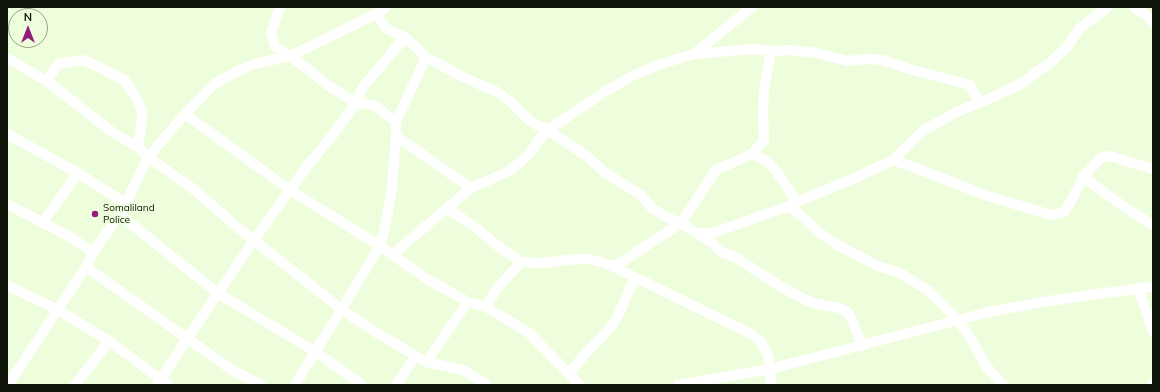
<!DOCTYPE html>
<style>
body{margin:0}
#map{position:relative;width:1160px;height:392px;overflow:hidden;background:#eefedd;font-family:Mulish,sans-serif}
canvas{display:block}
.frame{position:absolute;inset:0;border:8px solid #10150a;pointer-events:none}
.north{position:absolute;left:8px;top:8px;width:40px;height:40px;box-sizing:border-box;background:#eefedd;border:1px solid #95a189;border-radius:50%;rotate:0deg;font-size:11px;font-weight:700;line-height:16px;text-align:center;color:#10150a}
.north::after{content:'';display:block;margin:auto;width:14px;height:18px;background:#921e7c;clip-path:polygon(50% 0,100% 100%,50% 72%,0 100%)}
</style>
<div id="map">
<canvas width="1160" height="392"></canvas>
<div class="frame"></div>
<div class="north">N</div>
</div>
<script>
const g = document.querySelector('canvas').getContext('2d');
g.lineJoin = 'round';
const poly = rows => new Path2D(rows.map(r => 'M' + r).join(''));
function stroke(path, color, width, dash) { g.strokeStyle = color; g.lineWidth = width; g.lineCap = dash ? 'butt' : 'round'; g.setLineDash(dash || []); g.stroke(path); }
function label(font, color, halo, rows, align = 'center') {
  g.font = font + ' Mulish,sans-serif'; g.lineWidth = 3; g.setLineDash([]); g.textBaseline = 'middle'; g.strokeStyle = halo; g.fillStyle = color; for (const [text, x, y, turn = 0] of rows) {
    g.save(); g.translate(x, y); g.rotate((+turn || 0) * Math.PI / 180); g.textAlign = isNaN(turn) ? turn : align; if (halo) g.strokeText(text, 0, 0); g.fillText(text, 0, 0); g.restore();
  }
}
const minor = poly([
 [280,7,271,33,275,46,309,70,328,85,356,103,374,105,396,122,396,136,392,187,386,222,380,246,295,385],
 [1134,7,1146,15,1153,23],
 [376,14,387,29,405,37,426,57,461,76,497,92,512,103,528,119,537,125,548,130,585,155,607,174,625,185,640,194,653,209,668,218,681,223,712,243,723,253,733,256,785,289,804,299,817,304,839,308,844,310,849,314,852,320,862,346],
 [771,51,764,89,763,114,764,140,752,154,767,161,777,172,797,202],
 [694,54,752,7],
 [7,58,47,81,112,132,138,147,148,157,192,188,236,226,341,309,377,333,426,362,463,370,487,385],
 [47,81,58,64,83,60,99,67,125,81,136,97,142,112,141,129,138,147],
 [185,114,290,190,380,246,427,279,468,302,486,307,529,333,580,385],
 [396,122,426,57],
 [7,134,78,173,125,203],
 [396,136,471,188],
 [893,160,924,171,985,195,1051,215,1064,212,1073,198,1083,177,1100,159,1106,156,1113,157,1153,169],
 [1083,177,1126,208,1153,225],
 [7,204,65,234,93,252],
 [789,206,802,216,817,231,837,245,878,266,900,273,928,290,958,320,971,339,986,366,1003,385],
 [446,208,475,227,498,246,521,262],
 [120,215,219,294,316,352,362,385],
 [42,223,78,173],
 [696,233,713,233,789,206,797,202,853,179,893,160,924,130,957,112,979,103,1017,86,1029,78,1039,70,1049,64,1067,47,1080,28,1108,7],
 [392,255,471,188,507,172,518,164,530,153,538,141,548,130,606,91,632,76,664,63,694,54,754,49,771,51,790,50,817,53,847,61,867,59,883,60,909,69,970,85,979,103],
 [86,267,232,370,261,385],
 [614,267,751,334,760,341,766,351,769,359,771,385],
 [7,285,58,310,109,341,168,385],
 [1138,288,1153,331],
 [486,307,496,290,521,262,543,263,576,259,589,259,601,262,614,267,681,223,716,170,752,154],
 [426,362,468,302],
 [569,374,585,354,611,327,617,318,635,277],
 [8,385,86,267,93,252,120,215,148,157,185,114,208,90,216,83,238,71,254,64,290,56,376,14,386,7],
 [75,385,109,341],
 [157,385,187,339,254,240,308,165,332,136,356,103,363,87,405,37],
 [396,385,416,356],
 [678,385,770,369,989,312,1037,303,1089,295,1153,287],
 [1152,385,1153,383]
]);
const markers = [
 [95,214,4,"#921e7c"]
];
const poiNames = [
 ["Somaliland",103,208],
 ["Police",103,220]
];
stroke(minor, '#fff', 10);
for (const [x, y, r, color] of markers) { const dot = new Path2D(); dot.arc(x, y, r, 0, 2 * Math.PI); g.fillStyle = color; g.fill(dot); stroke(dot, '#eefedd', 1.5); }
label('10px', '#10150a', '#eefedd', poiNames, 'left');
</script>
